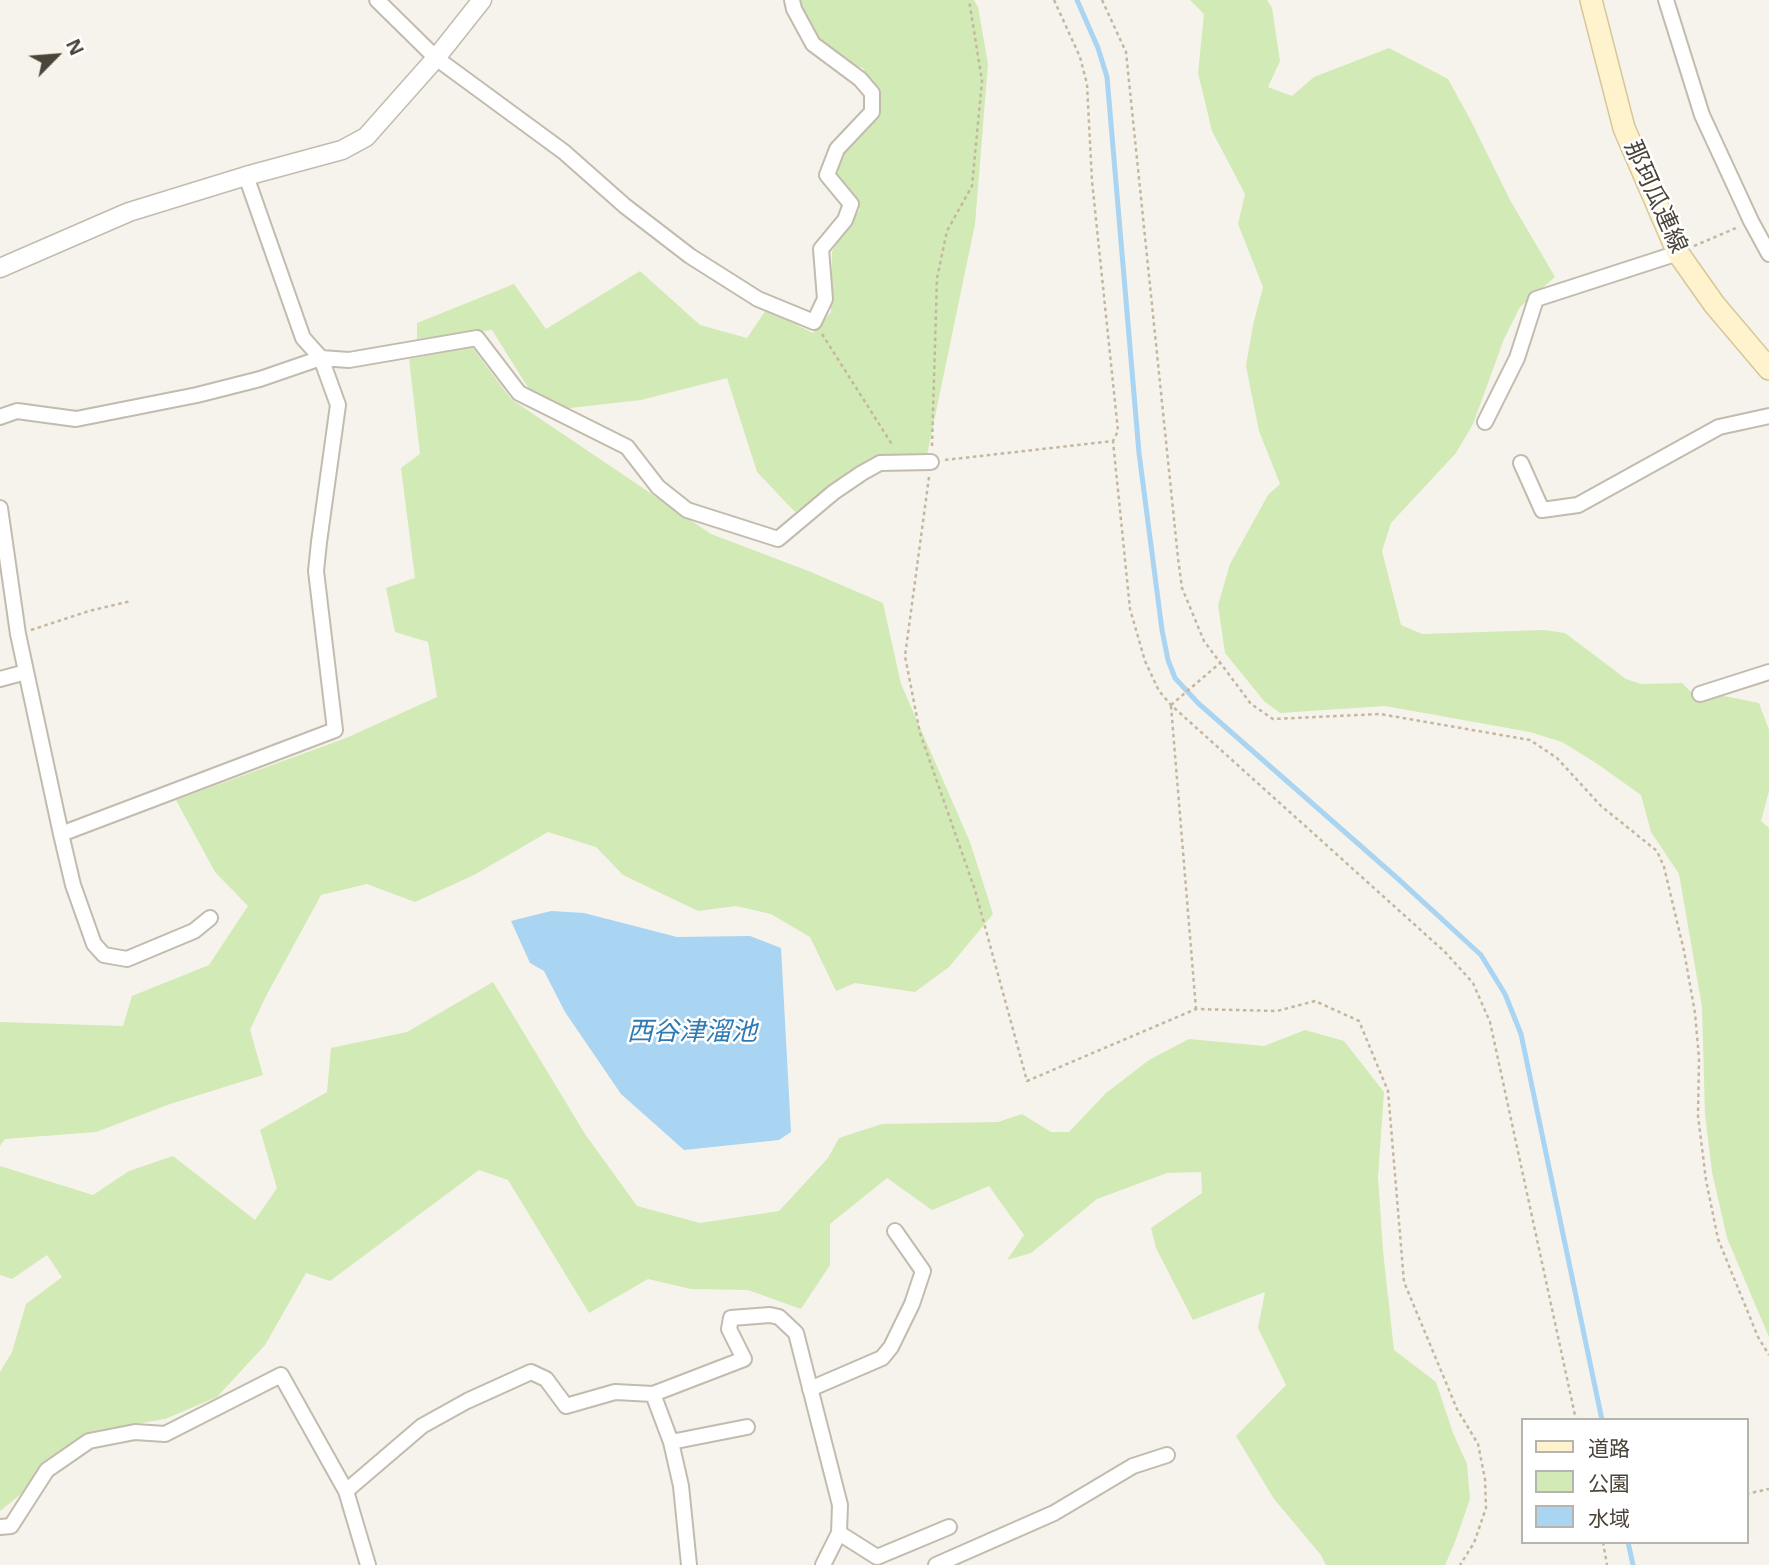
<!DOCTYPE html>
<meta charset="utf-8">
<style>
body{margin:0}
#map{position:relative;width:1769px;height:1565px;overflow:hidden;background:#f6f3ec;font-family:"Open Sans","Noto Sans JP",sans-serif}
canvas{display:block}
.legend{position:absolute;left:1521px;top:1418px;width:228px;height:126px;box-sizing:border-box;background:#fff;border:2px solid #b7b4b0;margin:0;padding:9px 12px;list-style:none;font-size:21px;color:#4b4439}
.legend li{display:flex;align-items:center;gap:14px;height:35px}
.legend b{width:35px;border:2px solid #b7b4b0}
.north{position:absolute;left:21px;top:21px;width:70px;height:70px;-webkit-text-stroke:5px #fff;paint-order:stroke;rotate:65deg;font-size:19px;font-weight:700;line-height:28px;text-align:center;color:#4b4439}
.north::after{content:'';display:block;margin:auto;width:24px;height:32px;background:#4b4439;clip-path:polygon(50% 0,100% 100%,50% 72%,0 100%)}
</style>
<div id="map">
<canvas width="1769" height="1565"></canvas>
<ul class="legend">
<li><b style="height:9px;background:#fff3cd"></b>道路</li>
<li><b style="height:19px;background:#d2eab5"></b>公園</li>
<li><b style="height:19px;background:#a9d4f2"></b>水域</li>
</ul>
<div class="north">N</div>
</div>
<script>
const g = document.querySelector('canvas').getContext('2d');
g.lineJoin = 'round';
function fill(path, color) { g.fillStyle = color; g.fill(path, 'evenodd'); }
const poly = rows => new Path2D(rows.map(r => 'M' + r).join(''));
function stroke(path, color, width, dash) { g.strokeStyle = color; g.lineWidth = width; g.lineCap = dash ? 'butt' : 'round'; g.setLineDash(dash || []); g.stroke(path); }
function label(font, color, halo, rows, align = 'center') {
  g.font = font + ' "Open Sans","Noto Sans JP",sans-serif'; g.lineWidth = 5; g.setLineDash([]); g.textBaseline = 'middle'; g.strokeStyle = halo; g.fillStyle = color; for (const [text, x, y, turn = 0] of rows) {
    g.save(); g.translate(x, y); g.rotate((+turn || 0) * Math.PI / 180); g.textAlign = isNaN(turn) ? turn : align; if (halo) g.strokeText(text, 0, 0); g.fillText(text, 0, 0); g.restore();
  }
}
const green = poly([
 [797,0,974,0,978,7,988,64,975,224,927,455,875,459,795,512,757,472,727,378,641,400,561,409,532,394,492,330,417,339,417,323,514,284,546,329,640,271,700,325,747,338,766,310,813,333,831,312,832,251,860,209,837,175,842,153,877,119,881,98,863,68,840,60,818,40],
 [1190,0,1267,0,1272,8,1280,61,1268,87,1292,96,1314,77,1389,48,1448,79,1470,119,1510,200,1555,277,1520,307,1504,339,1473,424,1456,453,1391,523,1382,551,1401,625,1422,634,1544,630,1565,633,1626,679,1641,684,1682,683,1693,694,1724,696,1759,703,1769,730,1769,791,1761,821,1769,828,1769,1337,1727,1238,1712,1172,1705,1114,1702,1007,1679,874,1651,832,1641,795,1596,763,1562,742,1530,732,1385,706,1280,713,1264,701,1225,653,1218,605,1230,564,1268,495,1280,484,1259,431,1246,366,1253,325,1263,287,1238,224,1245,194,1212,131,1198,73,1204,14],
 [472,347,511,399,711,534,811,572,883,603,901,684,970,842,993,914,949,967,915,992,855,983,836,991,810,937,771,914,736,906,698,911,623,875,596,847,548,832,474,875,415,902,367,884,321,895,265,998,250,1030,263,1075,170,1104,96,1132,5,1139,0,1146,0,1022,123,1026,132,996,209,965,248,906,215,872,176,800,346,738,437,697,428,642,395,632,386,588,415,578,401,468,420,454,409,359],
 [493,982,585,1134,637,1206,700,1223,779,1211,828,1158,839,1138,882,1124,998,1122,1022,1114,1051,1132,1069,1132,1106,1093,1149,1060,1189,1039,1264,1046,1305,1030,1344,1041,1384,1092,1378,1177,1383,1251,1394,1350,1436,1382,1453,1433,1467,1464,1470,1499,1455,1542,1445,1565,1326,1565,1321,1555,1274,1499,1236,1436,1286,1385,1258,1328,1265,1292,1193,1320,1156,1248,1151,1228,1202,1193,1201,1172,1167,1173,1097,1199,1031,1253,1007,1260,1024,1235,989,1186,932,1210,887,1178,830,1224,830,1265,801,1309,748,1290,691,1289,648,1279,589,1313,508,1180,479,1170,330,1281,306,1273,265,1345,217,1397,165,1419,89,1432,42,1462,21,1494,0,1511,0,1372,12,1352,26,1304,62,1277,47,1255,12,1279,0,1275,0,1166,93,1195,129,1171,173,1156,255,1220,277,1188,260,1130,327,1092,331,1048,407,1032]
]);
const water = poly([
 [551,911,584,913,677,937,750,936,781,948,791,1132,779,1140,684,1150,621,1094,565,1012,544,971,530,963,511,921]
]);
const stream = poly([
 [1077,0,1098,48,1107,77,1139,453,1162,630,1168,660,1175,678,1198,703,1396,877,1481,955,1505,994,1521,1034,1602,1420],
 [1628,1542,1633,1565]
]);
const path = poly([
 [1054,0,1080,57,1087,84,1092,181,1118,431,1113,441],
 [1102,0,1126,52,1178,558,1182,588,1204,641,1251,704,1273,719,1380,714,1530,740,1557,758,1601,806,1657,851,1664,867,1684,951,1695,1013,1699,1058,1698,1116,1706,1180,1718,1239,1758,1337,1769,1355],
 [1694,246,1736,228],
 [822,334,893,446],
 [932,446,937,278,947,231,972,186,982,81,969,0],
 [945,460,1113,441,1130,609,1145,661,1159,691,1171,705,1445,952,1473,983,1490,1022,1576,1420],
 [929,477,905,656,920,733,975,890,1027,1081,1196,1009,1277,1011,1315,1001,1359,1021,1388,1091,1404,1282,1457,1409,1478,1444,1485,1479,1486,1508,1474,1543,1460,1565],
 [31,630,89,611,131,601],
 [1171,705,1220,663],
 [1171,706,1196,1009],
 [1746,1494,1769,1489],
 [1603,1542,1607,1565]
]);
const minor = poly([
 [377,0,436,58,564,152,625,206,690,256,758,299,814,322,825,299,821,249,845,220,851,204,827,175,837,149,872,112,872,93,860,79,813,44,794,9,792,0],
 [1666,0,1702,115,1751,221,1769,254],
 [0,417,17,411,76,419,197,395,260,379,321,358,349,360,477,338,519,393,627,447,658,487,687,510,778,539,834,492,862,473,880,463,931,462],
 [1485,422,1517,358,1536,299,1678,253],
 [1521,463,1542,510,1578,505,1719,427,1769,416],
 [0,508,18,634,61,834,73,885,94,944,104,955,127,959,194,931,210,918],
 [0,679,26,672],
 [1700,694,1769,672],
 [61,834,335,730,316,571,319,542,338,405,321,358,303,338,246,176],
 [810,1389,882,1358,891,1347,912,1304,923,1271,895,1231],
 [653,1394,671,1442,681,1486,689,1565],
 [671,1442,747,1427],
 [346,1491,422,1426,467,1401,531,1372,546,1379,566,1406,615,1392,653,1394,744,1359,729,1329,731,1318,770,1315,779,1317,796,1333,840,1505,839,1533,823,1565],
 [0,1527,11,1526,47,1470,89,1441,135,1432,165,1434,281,1375,346,1491,368,1565],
 [839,1533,877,1557,949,1527],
 [936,1565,1054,1513,1133,1466,1167,1455]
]);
const tertiary = poly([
 [0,268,129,212,246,176,342,150,366,137,436,58,482,0]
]);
const secondary = poly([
 [1591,0,1624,128,1678,253,1714,304,1769,369]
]);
const streetNames = [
 ["那珂瓜連線",1655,197,66]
];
const waterNames = [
 ["西谷津溜池",692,1033]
];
fill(green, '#d2eab5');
fill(water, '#a9d4f2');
stroke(stream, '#a9d4f2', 5);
stroke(minor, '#c2bbae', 18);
stroke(tertiary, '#c2bbae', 21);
stroke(secondary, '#d6c79b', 24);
stroke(path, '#c4b79f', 2.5, [3.5, 3.5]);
stroke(minor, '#fff', 14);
stroke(tertiary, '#fff', 18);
stroke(secondary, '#fff3cd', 21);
label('24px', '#4b4439', '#fff', streetNames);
label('italic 26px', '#2e7ab2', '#fff', waterNames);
</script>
